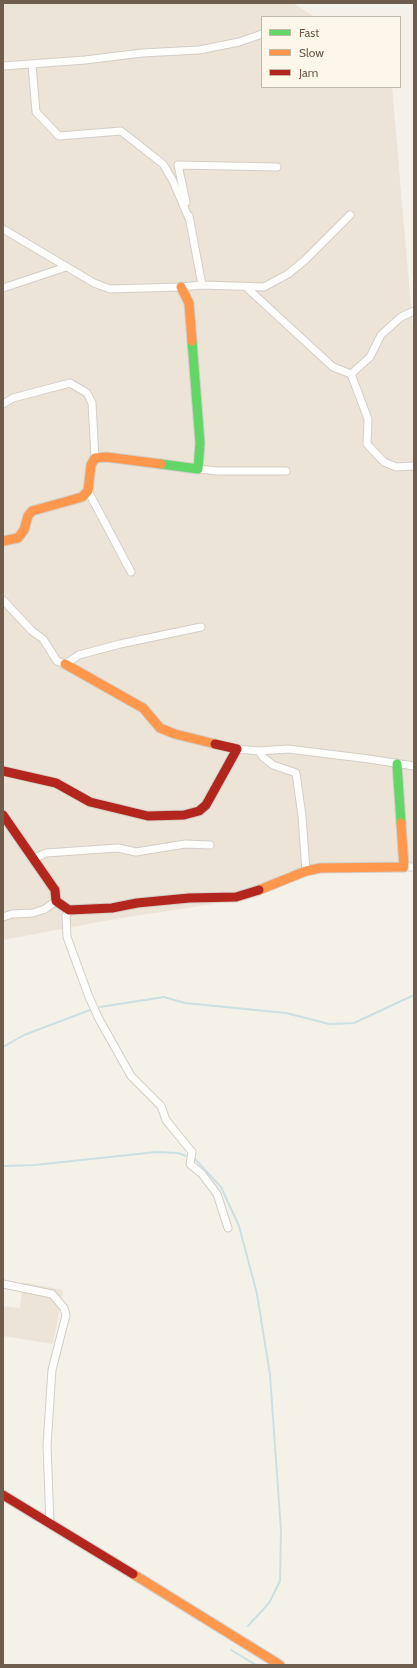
<!DOCTYPE html>
<style>
body{margin:0}
#map{position:relative;width:417px;height:1668px;overflow:hidden;background:#f4f1e9;font-family:Cabin,sans-serif}
canvas{display:block}
.frame{position:absolute;inset:0;border:4px solid #6e5c4d;pointer-events:none}
.legend{position:absolute;left:261px;top:16px;width:140px;height:72px;box-sizing:border-box;background:#fcf7e9;border:1px solid #c3b9ab;margin:0;padding:5px 7px;list-style:none;font-size:12px;color:#6e5c4d}
.legend li{display:flex;align-items:center;gap:8px;height:20px}
.legend b{width:20px;border:1px solid #c3b9ab}
</style>
<div id="map">
<canvas width="417" height="1668"></canvas>
<div class="frame"></div>
<ul class="legend">
<li><b style="height:5px;background:#63d668"></b>Fast</li>
<li><b style="height:5px;background:#ff974d"></b>Slow</li>
<li><b style="height:5px;background:#b3261e"></b>Jam</li>
</ul>
</div>
<script>
const g = document.querySelector('canvas').getContext('2d');
g.lineJoin = 'round';
function fill(path, color) { g.fillStyle = color; g.fill(path, 'evenodd'); }
const poly = rows => new Path2D(rows.map(r => 'M' + r).join(''));
function stroke(path, color, width, dash) { g.strokeStyle = color; g.lineWidth = width; g.lineCap = dash ? 'butt' : 'round'; g.setLineDash(dash || []); g.stroke(path); }
const residential = poly([
 [3,3,293,3,315,17,262,17,262,87,392,87,414,342,414,867,306,871,239,900,115,919,3,940],
 [23,1282,63,1290,53,1344,3,1336,3,1306,20,1308]
]);
const stream = poly([
 [100,1007,164,997,185,1003,286,1013,329,1024,354,1023,414,995],
 [3,1047,24,1035,90,1010],
 [196,1160,221,1187,239,1226,257,1294,270,1375,281,1531,280,1581,269,1603,248,1626],
 [3,1166,35,1165,156,1152,178,1153,186,1156],
 [231,1650,256,1665]
]);
const street = poly([
 [32,65,36,112,59,136,121,131,163,164,173,181,190,221],
 [3,66,85,60,142,53,199,50,239,42,262,34],
 [186,202,178,165,277,167],
 [189,216,202,285],
 [3,229,94,283,110,289,181,287,202,285,264,287,288,274,305,260,350,215],
 [246,287,333,367,351,374,368,419,367,444,384,462,396,467,414,466],
 [3,288,66,267],
 [351,374,370,357,381,335,401,317,414,311],
 [3,404,13,398,70,383,87,393,92,403,95,458],
 [198,469,217,471,286,471],
 [88,491,131,572],
 [3,600,32,631,43,639,57,661,65,664,79,655,120,644,201,627],
 [237,749,259,751,288,749,369,759,414,766],
 [259,751,263,757,273,765,296,773,302,816,306,871],
 [33,859,46,853,118,848,136,852,185,844,210,845],
 [404,867,414,867],
 [69,910,66,916,67,937,89,997,99,1019,131,1076,161,1106,166,1120,192,1152,190,1164,202,1174,217,1194,228,1228],
 [3,917,12,914,33,913,45,909,56,901],
 [3,1284,52,1294,64,1308,66,1315,52,1370,47,1445,50,1524]
]);
const fast = poly([
 [161,464,198,469,200,443,192,341],
 [397,764,401,823]
]);
const slow = poly([
 [181,287,189,303,192,341],
 [3,541,18,538,24,530,28,516,32,511,82,497,88,491,91,465,95,458,106,457,161,464],
 [65,664,143,708,160,728,175,734,215,744],
 [259,890,306,871,320,868,404,867,401,823],
 [133,1574,280,1665]
]);
const jam = poly([
 [3,771,56,783,90,802,148,816,184,815,199,811,206,805,237,749,215,744],
 [3,815,55,890,56,901,69,910,112,908,137,903,189,898,236,897,259,890],
 [3,1495,133,1574]
]);
fill(residential, '#ece4d7');
stroke(stream, '#ccdfe3', 2);
stroke(street, '#d3cec7', 9);
stroke(fast, '#d3cec7', 11);
stroke(slow, '#d3cec7', 11);
stroke(jam, '#d3cec7', 11);
stroke(street, '#fdfdfc', 7);
stroke(fast, '#63d668', 9);
stroke(slow, '#ff974d', 9);
stroke(jam, '#b3261e', 9);
</script>
